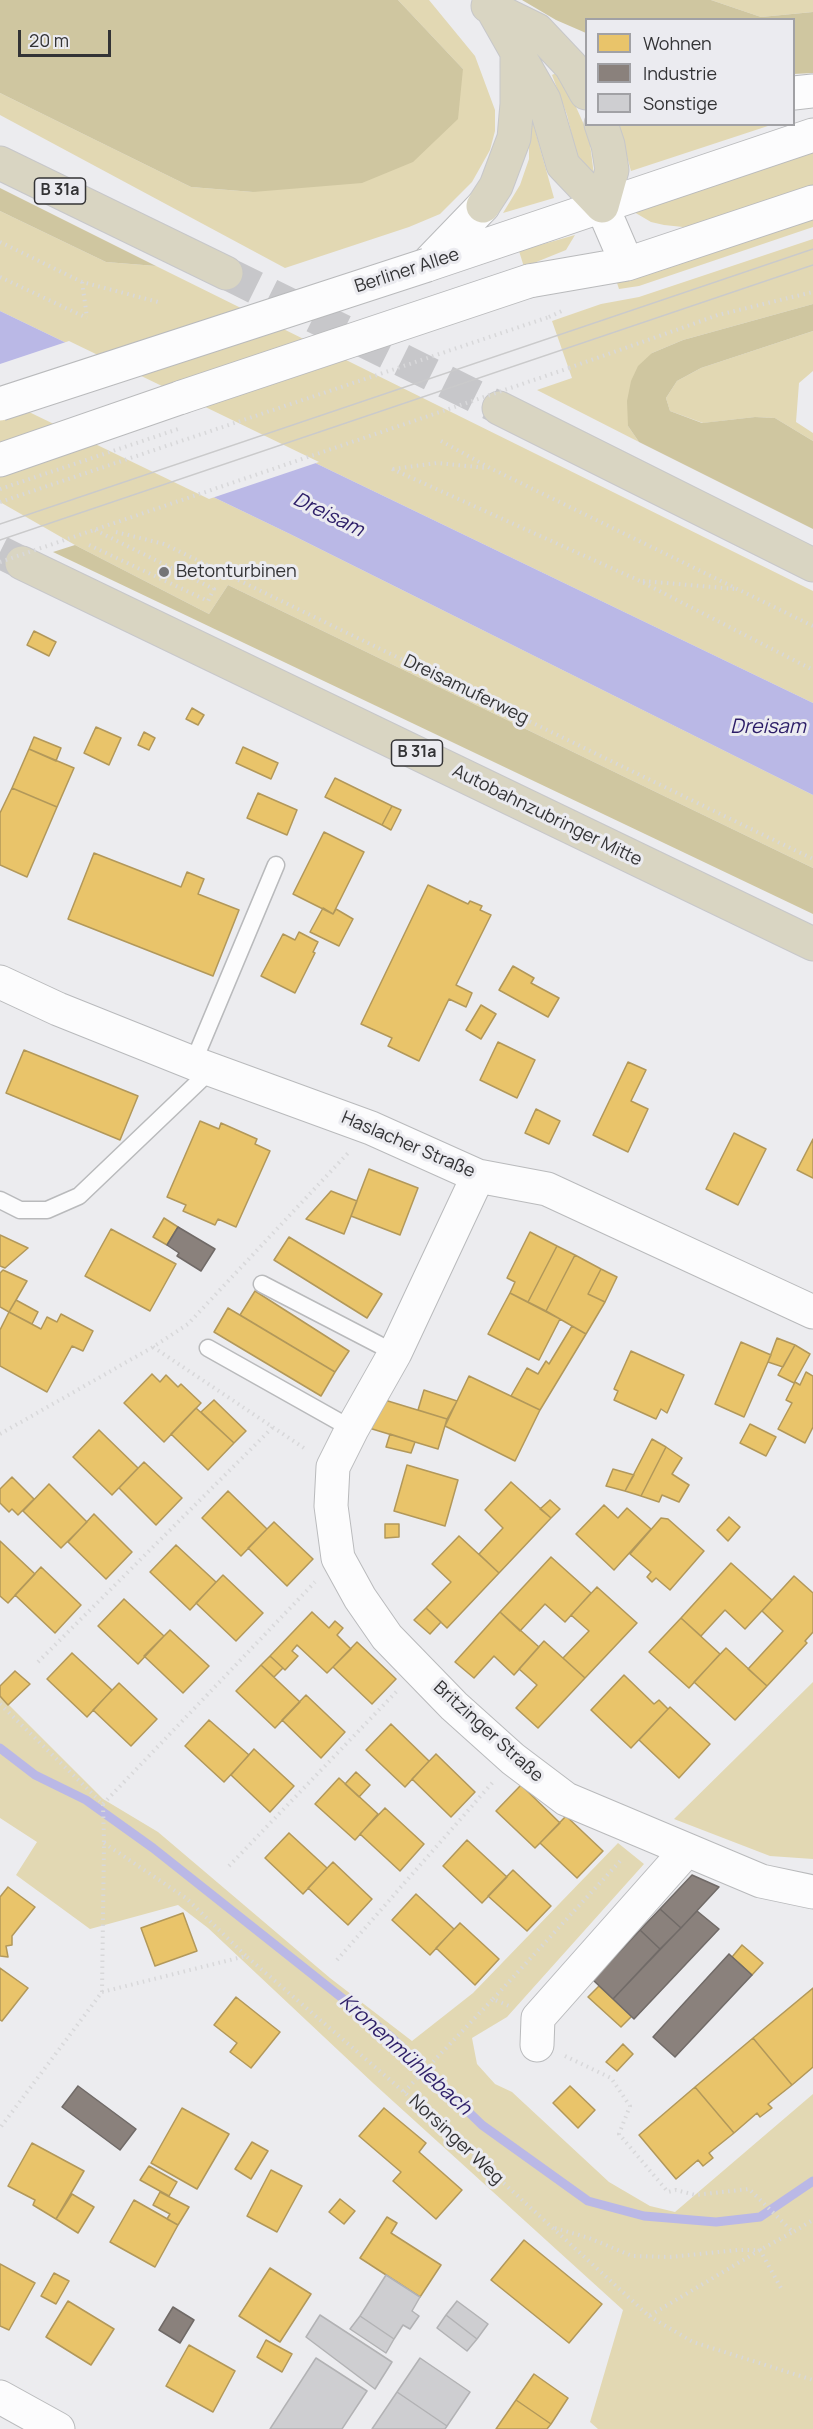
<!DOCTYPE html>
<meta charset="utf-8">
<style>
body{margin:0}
#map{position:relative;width:813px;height:2429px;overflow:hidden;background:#ececef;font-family:Manrope,sans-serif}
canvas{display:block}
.legend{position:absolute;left:585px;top:18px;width:210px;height:108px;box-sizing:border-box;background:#ebebf0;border:2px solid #a1a1a5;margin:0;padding:8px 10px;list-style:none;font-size:18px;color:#333335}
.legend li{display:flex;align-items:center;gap:12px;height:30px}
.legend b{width:30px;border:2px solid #a1a1a5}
.scale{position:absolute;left:18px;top:30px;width:93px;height:27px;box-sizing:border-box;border:3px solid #333335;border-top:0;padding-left:8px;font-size:18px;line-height:21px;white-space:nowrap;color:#333335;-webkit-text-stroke:4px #ebebf0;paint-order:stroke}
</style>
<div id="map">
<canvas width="813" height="2429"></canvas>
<ul class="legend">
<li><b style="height:16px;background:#e9c46a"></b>Wohnen</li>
<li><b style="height:16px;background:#8a817c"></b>Industrie</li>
<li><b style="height:16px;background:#ceced1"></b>Sonstige</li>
</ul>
<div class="scale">20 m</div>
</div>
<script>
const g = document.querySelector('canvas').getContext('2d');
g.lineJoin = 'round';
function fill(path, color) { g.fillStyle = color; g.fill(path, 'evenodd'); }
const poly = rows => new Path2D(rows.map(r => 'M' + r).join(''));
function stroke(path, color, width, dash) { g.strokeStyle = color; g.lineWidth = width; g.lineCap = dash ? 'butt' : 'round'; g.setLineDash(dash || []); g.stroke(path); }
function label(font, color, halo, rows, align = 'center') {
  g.font = font + ' Manrope,sans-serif'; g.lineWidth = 6; g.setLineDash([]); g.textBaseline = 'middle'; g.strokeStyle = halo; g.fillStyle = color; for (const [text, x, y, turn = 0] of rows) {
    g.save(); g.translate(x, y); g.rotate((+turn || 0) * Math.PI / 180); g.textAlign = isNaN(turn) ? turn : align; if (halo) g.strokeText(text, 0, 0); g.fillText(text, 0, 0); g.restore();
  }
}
const green = poly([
 [398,0,429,0,475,56,495,110,495,131,490,150,472,182,440,214,409,227,285,268,0,115,0,93,191,187,253,192,463,69],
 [711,0,813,0,813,12,761,17],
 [560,71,589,136,594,175,579,164,567,115,552,75],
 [533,123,554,198,503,213,520,185,529,159,529,124],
 [618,125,771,125,631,171],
 [813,152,813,187,706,223,683,227,664,225,651,222,634,212],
 [0,211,106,262,156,266,813,591,813,703,0,311],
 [813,217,813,227,639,286,619,289,617,283],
 [575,235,566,250,524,267,519,251],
 [813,239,813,304,683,340,652,353,628,426,639,442,537,390,572,378,552,321,601,304,639,297],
 [813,331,813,371,799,383,796,422,813,433,813,441,775,418,755,417,703,423,670,411,666,398,677,381,701,368],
 [0,394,290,534,813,795,813,868,228,585,209,614,75,545,0,502],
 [813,1682,813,1859,770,1856,674,1819],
 [0,1696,103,1799,158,1832,330,1978,412,2041,473,1993,618,1843,644,1864,507,2017,472,2038,477,2064,495,2084,512,2092,609,2182,650,2206,675,2212,813,2094,813,2429,598,2429,590,2422,623,2310,373,2083,208,1928,178,1905,90,1929,16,1875,37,1842,0,1818]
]);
const forest = poly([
 [0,0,398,0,463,69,458,119,413,162,362,183,253,192,191,187,0,93],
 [522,0,711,0,761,17,813,12,813,73,794,74,794,20,586,20,586,33,556,20],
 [0,188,156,266,106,262,0,211],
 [813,304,813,331,701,368,677,381,666,398,670,411,702,423,755,417,775,418,813,441,813,529,639,442,628,426,627,401,631,381,638,366,652,353,683,340],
 [75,545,209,614,228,585,813,868,813,914,53,552]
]);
const water = poly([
 [0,311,813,703,813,795,290,534,0,394]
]);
const pier = poly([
 [69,341,319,462,209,499,0,398,0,364]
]);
const homes = poly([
 [34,631,56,642,49,656,27,645,34,631],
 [192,708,204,715,198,725,186,719,192,708],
 [96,727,121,738,109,765,84,753,96,727],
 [144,732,155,738,149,750,138,745,144,732],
 [34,737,61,748,56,761,29,749,34,737],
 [243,747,278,763,271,779,236,763,243,747],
 [29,749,74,768,57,807,12,788,29,749],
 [335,778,392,806,382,825,325,797,335,778],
 [12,788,57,807,27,877,0,865,0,813,12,788],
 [258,793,297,810,287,835,247,818,258,793],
 [392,806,401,810,391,830,382,825,392,806],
 [324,832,364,852,333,914,293,894,324,832],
 [94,853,181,887,187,872,204,879,198,894,239,910,213,976,68,919,94,853],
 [428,885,468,904,470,901,482,906,480,910,491,915,456,985,472,993,466,1007,449,999,419,1061,388,1046,392,1038,361,1024,428,885],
 [323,908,333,914,336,909,353,919,339,946,310,932,323,908],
 [299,932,318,942,313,952,315,953,295,993,261,976,283,934,295,940,299,932],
 [513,966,534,978,531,983,559,998,548,1017,499,990,513,966],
 [481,1005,496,1014,481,1039,466,1030,481,1005],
 [498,1042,535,1060,517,1098,480,1080,498,1042],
 [24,1050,138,1096,120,1140,6,1093,24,1050],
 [628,1062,646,1070,631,1101,648,1109,628,1152,593,1135,628,1062],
 [536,1109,560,1121,549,1144,525,1133,536,1109],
 [200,1121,219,1129,221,1123,257,1139,255,1144,270,1151,236,1227,218,1219,215,1225,183,1211,186,1205,167,1197,200,1121],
 [734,1133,766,1149,738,1205,706,1189,734,1133],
 [813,1139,813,1178,797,1170,813,1139],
 [369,1169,418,1188,400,1235,351,1216,369,1169],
 [331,1191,357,1201,344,1234,306,1219,331,1191],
 [164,1218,178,1227,167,1245,153,1237,164,1218],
 [111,1229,176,1264,150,1311,85,1276,111,1229],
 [530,1232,557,1246,528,1302,510,1293,515,1282,507,1278,530,1232],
 [0,1235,28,1248,5,1268,0,1266,0,1235],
 [289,1237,382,1294,367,1318,274,1260,289,1237],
 [557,1246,575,1255,546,1311,528,1302,557,1246],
 [575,1255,601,1269,588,1294,605,1302,586,1334,546,1311,575,1255],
 [601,1269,617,1277,605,1302,588,1294,601,1269],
 [3,1270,27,1281,9,1312,0,1307,0,1273,3,1270],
 [255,1291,349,1351,335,1372,240,1315,255,1291],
 [510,1293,560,1319,539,1360,488,1334,510,1293],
 [16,1300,38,1312,32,1324,9,1312,16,1300],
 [228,1308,335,1372,321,1396,214,1332,228,1308],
 [9,1312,41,1329,47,1317,57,1322,61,1314,93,1331,83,1351,72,1346,47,1392,0,1366,0,1330,9,1312],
 [572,1326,586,1334,540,1410,511,1396,527,1368,538,1374,546,1361,549,1364,572,1326],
 [777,1338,795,1345,783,1367,768,1362,777,1338],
 [741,1342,771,1355,744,1417,715,1404,741,1342],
 [795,1345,810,1354,794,1383,778,1375,795,1345],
 [631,1351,684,1375,667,1413,661,1409,656,1419,614,1400,618,1391,614,1389,631,1351],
 [806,1372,813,1376,813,1427,805,1443,778,1429,792,1403,786,1400,795,1382,800,1385,806,1372],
 [152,1374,160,1382,166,1375,178,1387,181,1384,201,1403,164,1442,124,1403,152,1374],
 [469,1376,540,1410,515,1461,445,1426,469,1376],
 [424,1390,457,1401,447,1419,418,1410,424,1390],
 [378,1398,447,1419,438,1449,369,1428,378,1398],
 [214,1400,246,1431,234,1443,201,1412,214,1400],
 [196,1408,234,1443,208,1470,171,1434,196,1408],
 [750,1424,776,1437,766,1456,740,1443,750,1424],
 [99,1430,138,1468,112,1495,73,1457,99,1430],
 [390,1434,415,1442,411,1453,386,1447,390,1434],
 [652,1439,666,1447,641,1496,625,1491,652,1439],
 [666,1447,682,1458,672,1474,689,1485,679,1502,662,1495,659,1502,641,1496,666,1447],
 [144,1462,182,1498,156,1525,119,1488,144,1462],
 [407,1465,458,1480,445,1526,394,1511,407,1465],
 [613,1469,634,1475,625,1491,606,1486,613,1469],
 [12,1477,34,1499,18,1515,12,1509,9,1512,0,1503,0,1489,12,1477],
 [511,1482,551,1518,499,1573,479,1554,503,1528,485,1510,511,1482],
 [49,1484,87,1522,61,1548,23,1511,49,1484],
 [228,1491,267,1529,241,1556,202,1518,228,1491],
 [550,1500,560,1509,551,1518,540,1509,550,1500],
 [604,1505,618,1518,627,1508,651,1529,614,1570,576,1534,604,1505],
 [94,1514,132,1552,106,1579,68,1542,94,1514],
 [729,1517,740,1527,728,1541,717,1530,729,1517],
 [661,1518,668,1519,704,1551,670,1590,656,1578,652,1582,647,1577,651,1572,630,1554,661,1518],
 [274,1522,313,1559,287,1586,248,1548,274,1522],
 [385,1524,399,1524,399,1537,385,1538,385,1524],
 [459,1536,499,1573,447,1628,426,1608,451,1582,432,1564,459,1536],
 [0,1541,35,1574,8,1603,0,1596,0,1541],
 [176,1545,216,1582,190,1610,150,1572,176,1545],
 [551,1557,591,1593,565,1622,545,1604,520,1631,500,1612,551,1557],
 [731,1563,772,1600,745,1629,725,1610,701,1636,681,1618,731,1563],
 [41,1567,81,1605,55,1633,15,1595,41,1567],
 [223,1575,263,1613,236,1641,196,1603,223,1575],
 [794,1576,813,1593,813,1632,805,1641,807,1643,767,1686,748,1669,783,1631,762,1611,794,1576],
 [597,1587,637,1623,585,1678,563,1658,589,1631,571,1615,597,1587],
 [124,1599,164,1636,138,1664,98,1626,124,1599],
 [426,1608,441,1622,430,1634,414,1620,426,1608],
 [312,1612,329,1628,335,1621,343,1628,337,1635,351,1649,327,1673,297,1645,292,1651,298,1656,285,1670,270,1656,312,1612],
 [500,1612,539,1647,514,1675,494,1656,474,1678,455,1662,500,1612],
 [681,1618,720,1654,689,1688,649,1652,681,1618],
 [170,1630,209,1666,183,1693,144,1656,170,1630],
 [544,1641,585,1678,538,1728,516,1708,537,1685,519,1669,544,1641],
 [357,1642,396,1679,372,1704,333,1667,357,1642],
 [726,1648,767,1686,735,1720,694,1682,726,1648],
 [72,1653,112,1690,87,1717,47,1679,72,1653],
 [270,1656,283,1668,274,1677,261,1665,270,1656],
 [261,1665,300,1702,275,1728,236,1691,261,1665],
 [15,1671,30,1684,8,1705,0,1696,0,1686,15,1671],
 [624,1675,654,1704,659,1700,668,1709,631,1748,591,1710,624,1675],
 [119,1683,157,1719,131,1746,93,1710,119,1683],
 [306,1695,345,1732,321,1758,282,1720,306,1695],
 [670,1707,710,1744,679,1778,639,1740,670,1707],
 [209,1720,249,1755,224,1782,185,1746,209,1720],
 [391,1724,429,1761,405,1787,366,1750,391,1724],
 [254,1749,294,1786,270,1812,231,1775,254,1749],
 [436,1754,475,1792,451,1817,412,1779,436,1754],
 [356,1772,370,1785,359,1797,345,1784,356,1772],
 [339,1778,378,1814,355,1840,315,1804,339,1778],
 [521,1785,560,1823,535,1848,496,1811,521,1785],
 [385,1808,424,1844,400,1871,360,1834,385,1808],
 [566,1816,603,1851,577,1878,540,1843,566,1816],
 [289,1833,327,1868,303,1894,265,1858,289,1833],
 [467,1840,507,1877,482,1903,443,1866,467,1840],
 [333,1862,372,1899,348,1925,308,1888,333,1862],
 [513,1870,551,1906,527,1931,488,1896,513,1870],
 [8,1887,35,1907,12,1936,12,1945,6,1946,8,1957,0,1956,0,1897,8,1887],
 [416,1894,454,1929,430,1955,392,1920,416,1894],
 [183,1913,197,1951,155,1966,141,1928,183,1913],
 [460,1923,499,1959,475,1985,436,1948,460,1923],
 [742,1945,763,1963,752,1975,732,1957,742,1945],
 [0,1968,28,1988,2,2021,0,2020,0,1968],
 [599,1986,632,2016,621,2027,588,1997,599,1986],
 [813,1988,813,2067,792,2085,753,2038,813,1988],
 [236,1997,280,2032,251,2068,230,2052,237,2043,214,2025,236,1997],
 [753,2038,792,2085,768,2104,772,2108,760,2117,757,2113,734,2133,695,2087,753,2038],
 [623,2044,633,2054,617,2071,606,2062,623,2044],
 [570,2086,595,2110,578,2128,553,2103,570,2086],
 [695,2087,734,2133,709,2153,713,2158,703,2166,698,2160,676,2179,639,2135,695,2087],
 [182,2108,229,2134,197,2189,151,2163,182,2108],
 [384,2108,426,2143,419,2152,462,2190,436,2219,393,2181,401,2172,359,2136,384,2108],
 [252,2142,268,2151,251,2179,235,2169,252,2142],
 [32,2143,84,2171,56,2219,33,2205,35,2200,8,2186,32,2143],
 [149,2166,177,2182,169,2196,140,2180,149,2166],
 [271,2170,302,2186,277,2232,247,2216,271,2170],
 [160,2192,189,2207,178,2225,167,2219,170,2214,153,2205,160,2192],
 [72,2194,94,2207,78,2233,56,2219,72,2194],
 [340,2199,355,2211,344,2224,329,2212,340,2199],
 [134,2200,178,2225,155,2267,110,2242,134,2200],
 [387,2217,397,2223,391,2233,441,2265,420,2297,360,2258,387,2217],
 [524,2240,602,2304,569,2343,491,2280,524,2240],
 [0,2264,35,2283,9,2330,0,2326,0,2264],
 [270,2268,311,2294,280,2342,239,2316,270,2268],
 [54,2273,69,2281,56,2304,41,2296,54,2273],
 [68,2301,114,2329,91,2365,46,2337,68,2301],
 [266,2340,292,2354,282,2372,257,2357,266,2340],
 [189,2345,235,2371,213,2412,166,2386,189,2345],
 [534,2374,568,2398,551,2424,516,2400,534,2374],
 [516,2400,551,2424,547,2429,496,2429,516,2400]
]);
const industry = poly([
 [178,1227,215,1249,201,1271,177,1256,179,1253,167,1245,178,1227],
 [692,1875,719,1887,681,1928,660,1909,692,1875],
 [660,1909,681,1928,660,1949,640,1930,660,1909],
 [697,1911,719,1929,634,2019,613,1999,697,1911],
 [640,1930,660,1949,613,1999,593,1980,640,1930],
 [729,1954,752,1975,675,2057,653,2037,729,1954],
 [78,2086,136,2129,120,2150,62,2107,78,2086],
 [173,2307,194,2320,180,2343,159,2330,173,2307]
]);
const stream = poly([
 [0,1748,35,1775,86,1800,153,1848,390,2036,482,2125,588,2201,644,2216,716,2222,760,2217,813,2181]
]);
const building = poly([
 [386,2275,420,2297,412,2311,419,2316,410,2329,403,2325,394,2339,360,2316,386,2275],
 [457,2301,488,2324,477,2339,446,2315,457,2301],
 [320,2315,392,2362,375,2389,306,2337,320,2315],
 [446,2315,477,2339,467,2351,437,2328,446,2315],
 [360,2316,394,2339,386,2353,350,2329,360,2316],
 [316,2358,367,2391,342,2429,270,2429,316,2358],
 [420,2358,470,2392,447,2426,397,2392,420,2358],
 [397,2392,447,2426,445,2429,372,2429,397,2392]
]);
const highwayTunnel = poly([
 [226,273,499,408],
 [0,552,22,563]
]);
const path = poly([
 [0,242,82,282,158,302],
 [0,277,87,318],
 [82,282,87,317],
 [549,317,564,310],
 [569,368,718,315,813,292],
 [441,441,490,468,813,626],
 [392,469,640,581,813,670],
 [393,469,437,463,487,468],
 [116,532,164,544,813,859],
 [89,545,208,601,214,589,95,530],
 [643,581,735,589],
 [153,1347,307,1450],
 [0,1434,153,1347,188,1324,348,1153],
 [38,1662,273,1427],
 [0,1704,103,1804,104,1843,102,1992,0,2128],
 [103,1804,315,1582],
 [104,1843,186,1898,246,1956],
 [229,1866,397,1691],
 [337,1960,493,1782],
 [102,1992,246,1956,404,2092,649,2316,760,2250,793,2232],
 [493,1999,623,1858],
 [565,2056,611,2078,630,2106,619,2134,668,2192,676,2190,695,2195,749,2189,793,2232,813,2220],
 [404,2092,493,1999,509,2006],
 [555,2228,589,2238,632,2256,670,2257,738,2250,760,2250,781,2288],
 [649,2316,693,2342,813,2380]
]);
const lane = poly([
 [193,1063,276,865],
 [0,1200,20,1210,47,1210,79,1196,212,1069],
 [262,1284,395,1353],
 [208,1348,352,1429]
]);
const street = poly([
 [0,982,58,1009,193,1063,371,1128,478,1176,547,1189,813,1312],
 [478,1176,395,1353,352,1429,333,1467,331,1506,338,1558,360,1598,387,1637,454,1706,513,1759,566,1799,761,1881,813,1892],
 [537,2045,538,2018,686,1851],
 [0,2397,58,2429]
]);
const secondary = poly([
 [794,93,813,91],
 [602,206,627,264],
 [430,261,483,206],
 [427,265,813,135],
 [529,281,627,264,813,202],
 [0,460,182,397]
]);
const highway = poly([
 [488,6,537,30,571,66,586,93],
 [493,10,544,100,563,165,602,206,612,170,608,145,601,124],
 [0,163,226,273],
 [483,206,496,186,514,138,517,104,517,55],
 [499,408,813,565],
 [22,563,813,944]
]);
const tram = poly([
 [0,524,813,249],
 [0,540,813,265]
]);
const pathBridge = poly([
 [0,489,178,429],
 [0,502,549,317],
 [0,562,569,368]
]);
const secondaryBridge = poly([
 [182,397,529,281],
 [0,404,427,265]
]);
const markers = [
 [164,572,6,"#747476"]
];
const shields = [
 [60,191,51],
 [417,753,51]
];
const shieldNames = [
 ["B 31a",60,191],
 ["B 31a",417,753]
];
const streetNames = [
 ["Berliner Allee",407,271,-18],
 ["Dreisamuferweg",466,690,26],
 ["Autobahnzubringer Mitte",547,816,26],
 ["Haslacher Straße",408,1145,23],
 ["Britzinger Straße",488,1732,42],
 ["Norsinger Weg",456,2140,43]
];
const poiNames = [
 ["Betonturbinen",176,572]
];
const waterNames = [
 ["Dreisam",328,515,26],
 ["Dreisam",768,727],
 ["Kronenmühlebach",405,2055,42]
];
fill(green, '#e2d8b3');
fill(forest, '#cfc6a0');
fill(water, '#bab8e6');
fill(pier, '#ececef');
fill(homes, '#e9c46a');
stroke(homes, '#b2985a', 1.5);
fill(industry, '#8a817c');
stroke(industry, '#706a67', 1.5);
stroke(stream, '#bab8e6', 9);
fill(building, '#ceced1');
stroke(building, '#b2b2b4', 1.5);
stroke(highwayTunnel, '#c7c7ca', 33, [33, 16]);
stroke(lane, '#b9babc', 19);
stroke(street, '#b9babc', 35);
stroke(secondary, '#b9babc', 35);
stroke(highway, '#c7c7c9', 35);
stroke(path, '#d8d8da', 4, [1.5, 4.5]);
stroke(lane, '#fcfcfd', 16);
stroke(street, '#fcfcfd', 33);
stroke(secondary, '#fcfcfd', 33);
stroke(highway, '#d9d5c2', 33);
stroke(tram, '#cacacb', 1.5);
stroke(secondaryBridge, '#b9babc', 35, []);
stroke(pathBridge, '#d8d8da', 4, [1.5, 4.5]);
stroke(secondaryBridge, '#fcfcfd', 33);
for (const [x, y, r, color] of markers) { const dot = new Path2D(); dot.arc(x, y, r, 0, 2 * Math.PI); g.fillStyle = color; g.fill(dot); stroke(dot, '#ebebf0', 2); }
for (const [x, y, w] of shields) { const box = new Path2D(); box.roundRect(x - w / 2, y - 13, w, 26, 4.5); g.fillStyle = '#ebebf0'; g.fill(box); stroke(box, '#333335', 1.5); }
label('bold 16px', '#333335', null, shieldNames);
label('18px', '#333335', '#ebebf0', streetNames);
label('18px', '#333335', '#ebebf0', poiNames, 'left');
label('italic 20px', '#2c1d67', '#ebebf0', waterNames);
</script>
